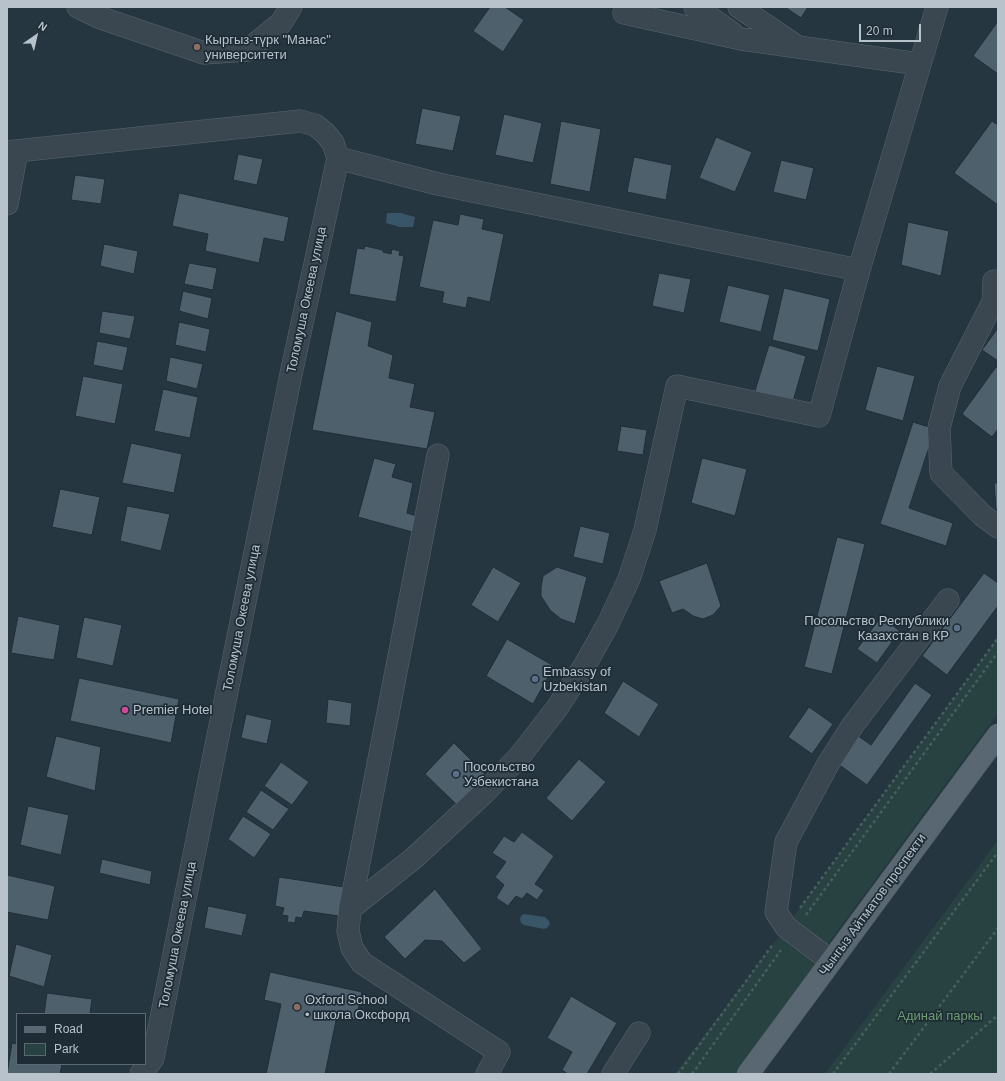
<!DOCTYPE html>
<meta charset="utf-8">
<style>
body{margin:0}
#map{position:relative;width:1005px;height:1081px;overflow:hidden;background:#253641;font-family:Helvetica,sans-serif}
canvas{display:block}
.frame{position:absolute;inset:0;border:8px solid #b7c2cb;pointer-events:none}
.legend{position:absolute;left:16px;top:1013px;width:130px;height:52px;box-sizing:border-box;background:#1e2c36;border:1px solid #5b6872;margin:0;padding:5px 7px;list-style:none;font-size:12px;color:#b7c2cb}
.legend li{display:flex;align-items:center;gap:8px;height:20px}
.legend b{width:20px;border:1px solid #5b6872}
.north{position:absolute;left:16px;top:16px;width:40px;height:40px;-webkit-text-stroke:3px #1e2c36;paint-order:stroke;rotate:34deg;font-size:11px;font-weight:700;line-height:16px;text-align:center;color:#b7c2cb}
.north::after{content:'';display:block;margin:auto;width:14px;height:18px;background:#b7c2cb;clip-path:polygon(50% 0,100% 100%,50% 72%,0 100%)}
.scale{position:absolute;left:859px;top:24px;width:62px;height:18px;box-sizing:border-box;border:2px solid #b7c2cb;border-top:0;padding-left:5px;font-size:12px;line-height:14px;white-space:nowrap;color:#b7c2cb;-webkit-text-stroke:3px #1e2c36;paint-order:stroke}
</style>
<div id="map">
<canvas width="1005" height="1081"></canvas>
<div class="frame"></div>
<ul class="legend">
<li><b style="height:5px;background:#586771"></b>Road</li>
<li><b style="height:11px;background:#284241"></b>Park</li>
</ul>
<div class="north">N</div>
<div class="scale">20 m</div>
</div>
<script>
const g = document.querySelector('canvas').getContext('2d');
g.lineJoin = 'round';
function fill(path, color) { g.fillStyle = color; g.fill(path, 'evenodd'); }
const poly = rows => new Path2D(rows.map(r => 'M' + r).join(''));
function stroke(path, color, width, dash) { g.strokeStyle = color; g.lineWidth = width; g.lineCap = dash ? 'butt' : 'round'; g.setLineDash(dash || []); g.stroke(path); }
function label(font, color, halo, rows, align = 'center') {
  g.font = font + ' Helvetica,sans-serif'; g.lineWidth = 3.5; g.setLineDash([]); g.textBaseline = 'middle'; g.strokeStyle = halo; g.fillStyle = color; for (const [text, x, y, turn = 0] of rows) {
    g.save(); g.translate(x, y); g.rotate((+turn || 0) * Math.PI / 180); g.textAlign = isNaN(turn) ? turn : align; if (halo) g.strokeText(text, 0, 0); g.fillText(text, 0, 0); g.restore();
  }
}
const green = poly([
 [998,638,998,713,827,945,792,919],
 [998,840,998,1074,825,1074],
 [782,933,818,963,735,1074,675,1074]
]);
const water = poly([
 [387,213,401,213,415,217,413,227,400,227,386,223],
 [524,914,545,917,549,921,550,924,547,928,544,929,524,925,521,923,520,919,521,916]
]);
const building = poly([
 [490,7,505,7,524,20,503,52,473,31,490,7],
 [785,7,808,7,801,18,785,7],
 [998,21,998,74,973,56,998,21],
 [422,108,461,116,453,151,415,144,422,108],
 [504,114,542,123,533,163,495,155,504,114],
 [561,121,601,129,590,192,550,184,561,121],
 [992,121,998,125,998,205,954,173,992,121],
 [716,137,752,152,735,192,699,178,716,137],
 [238,154,263,159,257,185,233,180,238,154],
 [634,157,672,165,666,200,627,192,634,157],
 [781,160,814,168,806,200,773,192,781,160],
 [75,175,105,179,101,204,71,200,75,175],
 [179,193,289,217,284,242,264,238,259,263,205,251,208,234,172,226,179,193],
 [460,214,484,219,482,229,504,234,490,302,468,297,466,308,442,303,444,292,419,287,433,220,458,225,460,214],
 [908,222,949,231,941,276,901,265,908,222],
 [104,244,138,251,134,274,100,266,104,244],
 [365,246,383,250,383,252,391,254,392,249,400,251,399,255,404,256,396,302,349,294,357,248,364,249,365,246],
 [189,263,217,268,213,290,184,284,189,263],
 [659,273,691,279,684,313,652,306,659,273],
 [728,285,770,295,761,332,719,322,728,285],
 [784,288,830,299,818,351,772,340,784,288],
 [183,291,212,298,208,319,179,311,183,291],
 [102,311,135,316,130,339,99,333,102,311],
 [336,311,372,322,368,346,393,355,389,378,415,384,410,407,435,412,427,449,312,430,336,311],
 [179,322,210,329,206,352,175,345,179,322],
 [998,328,998,361,982,350,998,328],
 [97,341,128,347,123,371,93,365,97,341],
 [769,345,806,356,792,405,754,394,769,345],
 [170,357,203,364,197,389,166,381,170,357],
 [877,366,915,376,903,421,865,410,877,366],
 [996,367,998,368,998,429,992,437,962,414,996,367],
 [83,376,123,384,115,424,75,416,83,376],
 [163,389,198,397,190,438,154,431,163,389],
 [913,422,935,429,909,508,953,523,946,546,880,524,913,422],
 [621,426,647,430,643,455,617,451,621,426],
 [131,443,182,454,174,493,122,483,131,443],
 [374,458,396,464,392,477,413,483,407,513,420,517,416,533,358,517,374,458],
 [702,458,747,469,735,516,691,503,702,458],
 [994,483,998,483,998,510,996,509,994,483],
 [60,489,100,497,92,535,52,527,60,489],
 [127,506,170,514,161,551,120,541,127,506],
 [580,526,610,533,603,564,573,557,580,526],
 [837,537,865,544,832,674,804,667,837,537],
 [707,563,721,606,713,615,703,619,693,616,683,609,672,613,659,581,707,563],
 [493,567,521,583,498,622,471,605,493,567],
 [557,567,587,577,575,624,561,619,550,610,541,596,541,587,543,576,557,567],
 [984,573,998,583,998,606,947,675,922,656,984,573],
 [18,616,60,625,54,660,11,653,18,616],
 [84,617,122,625,113,666,76,658,84,617],
 [881,617,900,631,877,663,857,649,881,617],
 [507,639,554,666,533,704,486,676,507,639],
 [79,678,179,699,171,743,70,721,79,678],
 [623,681,659,704,639,737,604,713,623,681],
 [915,683,932,695,867,785,834,761,854,733,871,745,915,683],
 [328,699,352,703,350,726,326,723,328,699],
 [809,707,833,724,812,754,788,737,809,707],
 [246,714,272,720,267,744,241,738,246,714],
 [56,736,101,747,95,791,46,777,56,736],
 [454,743,486,775,457,805,425,774,454,743],
 [579,759,606,782,572,821,546,798,579,759],
 [281,762,309,782,292,805,264,786,281,762],
 [261,790,289,809,273,830,246,812,261,790],
 [28,806,69,815,61,855,20,845,28,806],
 [243,816,271,834,254,858,228,839,243,816],
 [522,832,554,856,535,884,544,890,537,900,527,893,522,899,516,896,508,906,496,898,504,885,495,877,506,862,492,853,504,836,514,842,522,832],
 [102,859,152,871,150,885,99,873,102,859],
 [7,875,55,886,48,920,7,912,7,875],
 [279,877,344,887,339,916,304,911,302,918,296,917,295,923,287,922,288,916,282,915,284,908,275,906,279,877],
 [435,889,482,949,464,963,442,941,425,940,405,959,384,937,435,889],
 [208,906,247,914,242,936,204,928,208,906],
 [16,944,52,955,44,987,9,976,16,944],
 [270,972,362,992,356,1020,337,1016,325,1074,266,1074,281,1004,264,1000,270,972],
 [47,993,92,999,90,1014,44,1014,47,993],
 [571,996,617,1023,587,1074,568,1074,562,1070,572,1052,547,1038,571,996],
 [12,1043,17,1044,17,1064,62,1064,60,1074,7,1074,12,1043]
]);
const path = poly([
 [800,908,998,638],
 [806,915,998,652],
 [678,1074,774,943],
 [692,1074,781,950],
 [833,1074,998,852],
 [889,1074,998,928],
 [930,1074,998,1015]
]);
const minor = poly([
 [78,7,98,17,204,53,248,50,281,23,291,7],
 [695,7,732,33],
 [739,7,795,45],
 [624,13,741,39,919,64],
 [7,152,300,121,315,125,325,133,333,143,338,158],
 [338,158,438,184,859,270],
 [7,204,17,151],
 [994,281,993,302,950,386,939,428,941,473,982,515,998,527],
 [438,455,350,909,348,931,352,948,362,963,499,1052,487,1074],
 [350,909,414,858,484,793,519,757,557,708,585,665,608,624,629,579,645,530,677,386,819,416,859,270,937,7],
 [831,961,786,927,776,912,786,842,828,764,853,725,948,600],
 [141,1074,153,1058,291,374,338,158],
 [613,1074,639,1033]
]);
const major = poly([
 [748,1074,998,735]
]);
const markers = [
 [197,47,4,"#8d6e63"],
 [957,628,4,"#5c6f8a"],
 [535,679,4,"#5c6f8a"],
 [125,710,4,"#d1479c"],
 [456,774,4,"#5c6f8a"],
 [297,1007,4,"#8d6e63"]
];
const poiNames = [
 ["Кыргыз-түрк \"Манас\"",205,40],
 ["университети",205,55],
 ["Посольство Республики",949,621,"right"],
 ["Казахстан в КР",949,636,"right"],
 ["Embassy of",543,672],
 ["Uzbekistan",543,687],
 ["Premier Hotel",133,710],
 ["Посольство",464,767],
 ["Узбекистана",464,782],
 ["Oxford School",305,1000],
 ["• школа Оксфорд",305,1015]
];
const streetNames = [
 ["Толомуша Океева улица",307,300,-78],
 ["Толомуша Океева улица",242,618,-79],
 ["Чынгыз Айтматов проспекти",873,905,-54],
 ["Толомуша Океева улица",178,935,-79]
];
const parkNames = [
 ["Адинай паркы",940,1016]
];
fill(green, '#284241');
fill(water, '#395568');
fill(building, '#4e606c');
stroke(building, '#212e38', 1);
stroke(minor, '#58656e', 23);
stroke(major, '#47535d', 23);
stroke(path, '#465e5d', 2.5, [3, 3]);
stroke(minor, '#3a4751', 22);
stroke(major, '#586771', 22);
for (const [x, y, r, color] of markers) { const dot = new Path2D(); dot.arc(x, y, r, 0, 2 * Math.PI); g.fillStyle = color; g.fill(dot); stroke(dot, '#1e2c36', 1.5); }
label('13px', '#b7c2cb', '#1e2c36', poiNames, 'left');
label('13px', '#b7c2cb', '#1e2c36', streetNames);
label('13px', '#6d9c70', '#1e2c36', parkNames);
</script>
